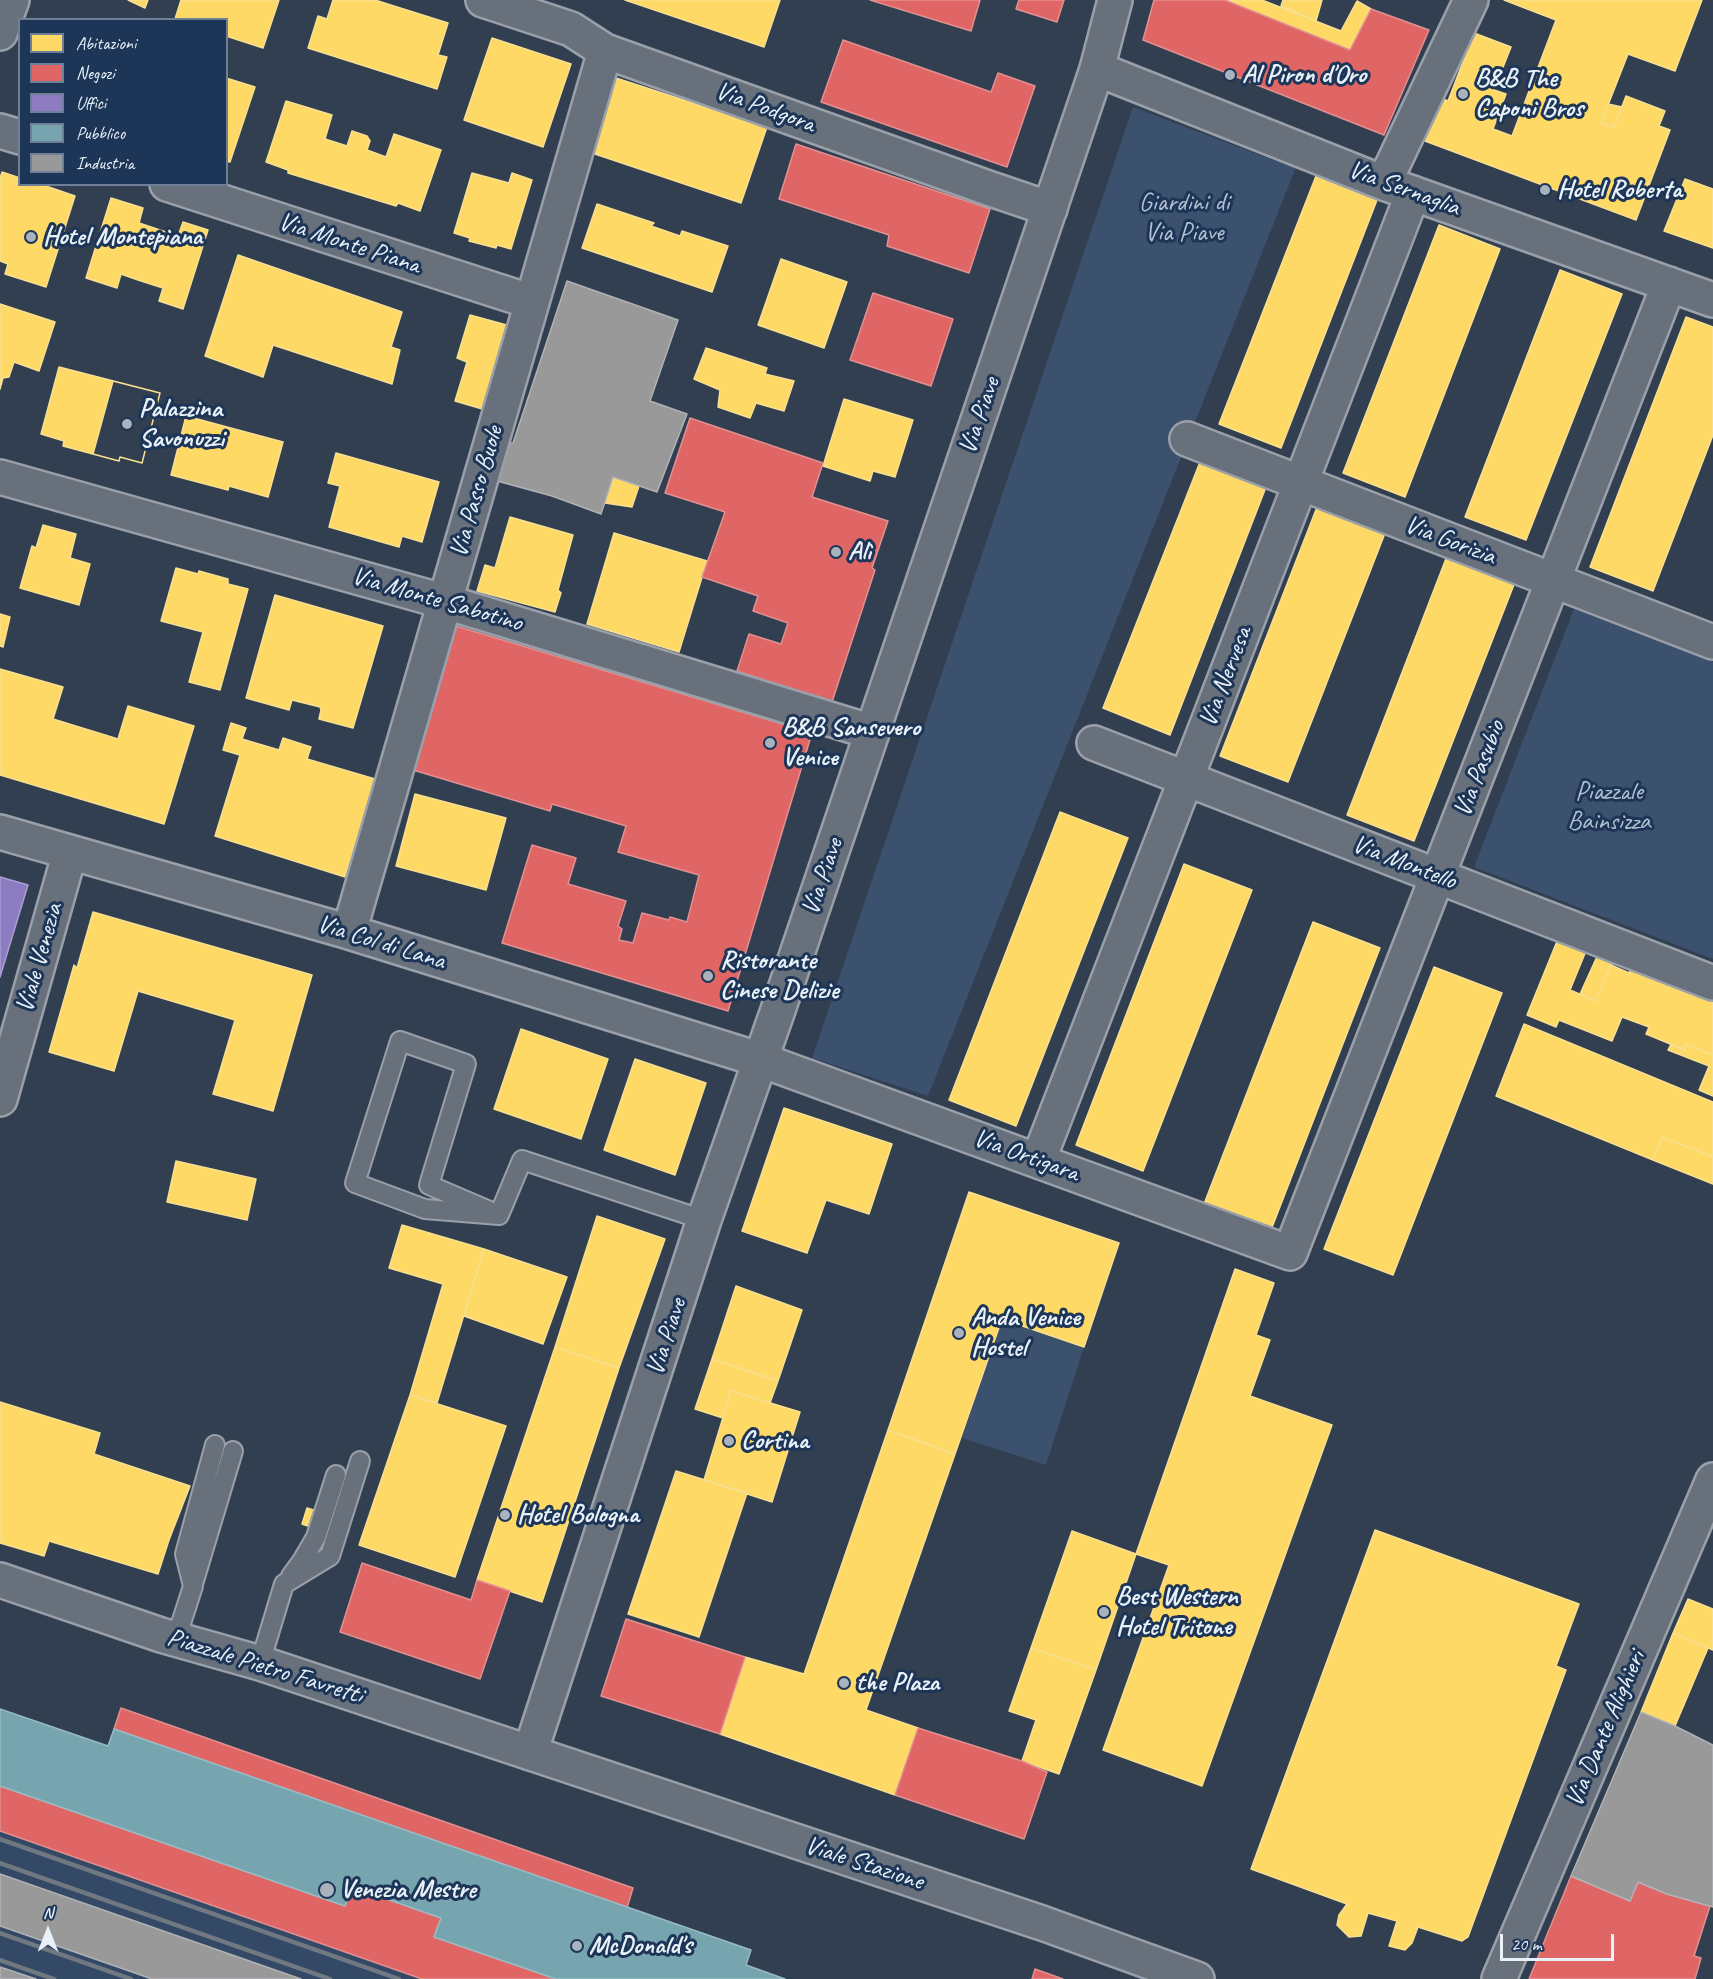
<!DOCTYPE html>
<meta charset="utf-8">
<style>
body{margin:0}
#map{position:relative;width:1713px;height:1979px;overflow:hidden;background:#323f50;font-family:Caveat,sans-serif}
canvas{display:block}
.legend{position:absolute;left:18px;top:18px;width:210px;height:168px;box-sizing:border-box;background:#1d3557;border:2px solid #6e8097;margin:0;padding:8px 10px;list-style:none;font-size:18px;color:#e8f1f8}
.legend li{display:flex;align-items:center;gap:12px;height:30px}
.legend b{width:30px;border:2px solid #6e8097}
.north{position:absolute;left:18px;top:1901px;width:60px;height:60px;-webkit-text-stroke:4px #1d3557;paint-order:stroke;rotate:0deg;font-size:16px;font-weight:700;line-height:24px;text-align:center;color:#e8f1f8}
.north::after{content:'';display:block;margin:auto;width:21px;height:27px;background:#e8f1f8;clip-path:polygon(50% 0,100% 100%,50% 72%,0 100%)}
.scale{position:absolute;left:1500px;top:1934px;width:114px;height:27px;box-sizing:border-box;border:3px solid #e8f1f8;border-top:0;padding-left:8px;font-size:18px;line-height:21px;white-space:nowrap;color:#e8f1f8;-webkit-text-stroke:4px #1d3557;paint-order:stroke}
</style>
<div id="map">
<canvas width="1713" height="1979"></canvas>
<ul class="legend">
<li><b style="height:16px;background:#ffd966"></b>Abitazioni</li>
<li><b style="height:16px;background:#e06666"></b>Negozi</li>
<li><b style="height:16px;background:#8e7cc3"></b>Uffici</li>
<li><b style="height:16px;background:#76a5af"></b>Pubblico</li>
<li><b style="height:16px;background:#999"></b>Industria</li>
</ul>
<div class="north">N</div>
<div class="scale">20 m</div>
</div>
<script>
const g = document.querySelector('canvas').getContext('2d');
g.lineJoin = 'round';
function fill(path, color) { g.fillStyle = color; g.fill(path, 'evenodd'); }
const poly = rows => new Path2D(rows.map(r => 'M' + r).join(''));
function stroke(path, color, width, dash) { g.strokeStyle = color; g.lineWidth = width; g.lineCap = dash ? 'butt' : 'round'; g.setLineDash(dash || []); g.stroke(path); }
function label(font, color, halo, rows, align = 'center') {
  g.font = font + ' Caveat,sans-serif'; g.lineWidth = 6; g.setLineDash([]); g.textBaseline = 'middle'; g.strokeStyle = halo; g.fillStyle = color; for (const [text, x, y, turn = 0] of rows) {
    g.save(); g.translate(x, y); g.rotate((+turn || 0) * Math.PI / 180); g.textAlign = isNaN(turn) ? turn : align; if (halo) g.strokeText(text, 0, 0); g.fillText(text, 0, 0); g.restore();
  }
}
const built = poly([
 [0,1820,458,1979,0,1979]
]);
const green = poly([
 [1133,107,1278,162,1296,167,928,1096,812,1058],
 [1574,609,1713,662,1713,959,1474,867],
 [1002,1319,1084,1347,1046,1465,962,1438]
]);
const homes = poly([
 [128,0,148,0,145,8,128,0],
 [181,0,279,0,263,48,226,36,226,20,175,19,181,0],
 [333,0,375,0,448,23,438,55,447,57,437,89,308,48,318,16,327,19,333,0],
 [625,0,780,0,764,47,625,0],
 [1225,0,1262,0,1341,31,1357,1,1371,9,1350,50,1225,0],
 [1283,0,1322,0,1316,21,1281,6,1283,0],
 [1504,0,1702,0,1675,71,1628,54,1601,123,1614,127,1626,96,1665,111,1659,126,1670,130,1636,220,1425,141,1441,98,1448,101,1474,33,1511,47,1494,90,1506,94,1493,129,1512,136,1556,20,1504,0],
 [492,38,571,64,543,147,464,120,492,38],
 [226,78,255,87,230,162,226,161,226,78],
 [616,78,767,127,741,203,592,153,616,78],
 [286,101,332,115,325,139,347,146,352,131,367,136,370,141,367,150,386,157,394,134,441,150,420,211,398,203,396,206,288,173,288,170,266,162,286,101],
 [1608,104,1622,107,1614,127,1601,123,1608,104],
 [2,172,20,178,20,184,40,184,75,196,46,287,5,274,8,264,0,261,0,178,2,172],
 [472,173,509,183,512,173,532,180,511,249,497,245,496,248,469,241,470,238,454,233,472,173],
 [1316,176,1377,200,1281,448,1219,424,1316,176],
 [1685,179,1713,189,1713,248,1664,231,1685,179],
 [111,198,143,208,139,223,178,236,183,222,208,230,183,309,159,301,163,288,138,280,121,274,117,288,86,278,111,198],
 [597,204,654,223,651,226,680,236,682,231,728,246,712,292,582,248,597,204],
 [1439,225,1500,249,1405,497,1343,473,1439,225],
 [238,255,402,312,391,347,400,350,392,384,273,345,263,377,205,356,238,255],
 [781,259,847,282,824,348,758,325,781,259],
 [1560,270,1622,294,1526,540,1465,517,1560,270],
 [0,304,55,322,39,371,14,362,9,377,3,378,0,389,0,304],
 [470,315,514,327,489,411,455,401,467,362,457,358,470,315],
 [1686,317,1713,327,1713,435,1653,591,1590,567,1686,317],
 [706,348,767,368,765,374,794,381,784,411,756,403,750,418,718,407,720,390,694,379,706,348],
 [59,367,160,393,142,463,120,457,119,461,63,446,64,441,41,434,59,367],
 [113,381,160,393,142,463,120,457,119,461,93,454,113,381],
 [844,399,913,420,895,477,873,471,870,481,823,466,844,399],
 [186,416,283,442,268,497,229,486,228,490,171,475,186,416],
 [336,453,439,482,422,542,402,536,399,547,329,527,340,486,328,483,336,453],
 [1200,462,1266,487,1170,735,1103,708,1200,462],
 [613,477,639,486,632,507,605,503,613,477],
 [1319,502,1387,528,1288,782,1220,756,1319,502],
 [510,517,573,535,558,590,561,593,555,612,477,591,485,565,495,568,510,517],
 [43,525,76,534,70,558,90,564,79,605,20,588,32,546,36,548,43,525],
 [614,533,707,561,679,652,587,624,614,533],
 [1447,556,1515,582,1414,841,1347,815,1447,556],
 [176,568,198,574,199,571,228,579,228,584,248,589,220,690,189,682,203,632,161,621,176,568],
 [275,595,383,626,353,728,319,719,321,710,320,707,292,700,289,710,246,698,275,595],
 [0,614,10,617,3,647,0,646,0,614],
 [0,669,63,687,53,719,118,739,128,706,194,726,164,824,0,775,0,669],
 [231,723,246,728,242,739,279,750,283,738,311,747,307,759,375,779,345,877,215,836,240,755,223,750,231,723],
 [415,794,506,818,486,890,396,866,415,794],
 [1060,812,1128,838,1016,1126,949,1100,1060,812],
 [1184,864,1252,890,1143,1171,1076,1145,1184,864],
 [93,912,312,975,273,1111,213,1094,235,1020,138,991,114,1071,49,1052,74,965,77,968,93,912],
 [1313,922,1380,948,1271,1230,1204,1204,1313,922],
 [1560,934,1588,946,1570,990,1596,1001,1611,965,1629,973,1633,964,1713,996,1713,1055,1685,1044,1685,1050,1646,1034,1649,1027,1622,1017,1612,1041,1559,1020,1556,1027,1527,1015,1560,934],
 [1600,950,1617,957,1611,965,1596,1001,1580,994,1600,950],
 [1434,967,1502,993,1393,1275,1324,1249,1434,967],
 [1524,1024,1713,1102,1713,1157,1662,1137,1653,1160,1496,1096,1524,1024],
 [521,1029,608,1059,581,1139,494,1109,521,1029],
 [1671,1044,1685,1050,1685,1044,1713,1055,1713,1096,1699,1090,1709,1066,1668,1050,1671,1044],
 [635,1059,706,1083,675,1175,604,1150,635,1059],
 [784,1108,892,1144,869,1214,826,1200,807,1253,742,1231,784,1108],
 [1662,1137,1713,1157,1713,1184,1653,1160,1662,1137],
 [176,1161,256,1179,247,1220,167,1202,176,1161],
 [969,1192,1119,1243,1084,1347,1002,1319,955,1454,888,1430,969,1192],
 [597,1216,665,1239,619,1368,555,1347,597,1216],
 [402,1225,484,1249,437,1403,410,1395,443,1284,389,1268,402,1225],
 [484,1249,567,1277,543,1344,464,1316,484,1249],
 [1235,1269,1274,1283,1256,1335,1270,1340,1250,1396,1332,1425,1202,1786,1103,1750,1169,1565,1136,1554,1235,1269],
 [736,1286,802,1310,778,1381,712,1359,736,1286],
 [555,1347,619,1368,542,1602,477,1580,555,1347],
 [712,1359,778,1381,770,1403,731,1391,723,1418,695,1409,712,1359],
 [731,1391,800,1412,772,1502,704,1480,731,1391],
 [410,1395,506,1426,455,1577,359,1545,410,1395],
 [0,1402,100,1433,94,1454,190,1486,169,1540,158,1574,49,1541,44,1556,0,1543,0,1402],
 [888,1430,955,1454,866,1710,918,1728,895,1795,720,1734,745,1657,804,1674,888,1430],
 [676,1471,747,1493,699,1637,628,1614,676,1471],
 [307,1508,348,1521,342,1538,302,1524,307,1508],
 [1375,1530,1579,1604,1556,1666,1566,1670,1468,1937,1462,1941,1418,1927,1412,1943,1405,1950,1389,1946,1397,1921,1368,1913,1361,1936,1349,1937,1337,1925,1339,1915,1347,1904,1251,1869,1375,1530],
 [1072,1531,1136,1554,1096,1670,1031,1648,1072,1531],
 [1688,1599,1713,1609,1713,1650,1673,1633,1688,1599],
 [1673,1633,1708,1648,1675,1726,1641,1712,1673,1633],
 [1031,1648,1096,1670,1059,1774,1022,1761,1036,1720,1009,1711,1031,1648]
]);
const shops = poly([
 [870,0,980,0,971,31,870,0],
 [1019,0,1064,0,1057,22,1016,9,1019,0],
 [1154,0,1225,0,1350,50,1371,9,1429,30,1384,135,1143,40,1154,0],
 [843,40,991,92,998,73,1035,86,1007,167,821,102,843,40],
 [796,144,990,209,969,273,887,246,889,235,779,199,796,144],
 [873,293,953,319,931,386,850,360,873,293],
 [690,418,823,463,812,497,888,521,872,568,875,570,832,702,737,671,749,634,781,644,788,623,753,611,758,596,702,577,725,512,665,493,690,418],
 [456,626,812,733,728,1011,502,943,532,845,576,858,568,884,626,901,618,926,622,929,619,940,633,943,642,913,669,920,670,917,687,922,699,875,618,852,626,826,552,804,550,811,413,770,456,626],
 [362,1563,471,1600,477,1580,510,1591,480,1679,340,1632,362,1563],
 [626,1619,745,1657,720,1734,601,1696,626,1619],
 [121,1708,633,1888,627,1908,114,1729,121,1708],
 [918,1728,1022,1761,1047,1772,1024,1839,895,1795,918,1728],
 [0,1786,345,1906,352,1887,401,1904,441,1918,434,1937,556,1979,422,1979,0,1831,0,1786],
 [1571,1876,1630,1901,1638,1882,1667,1894,1710,1906,1694,1956,1701,1958,1695,1979,1529,1979,1571,1876],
 [1035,1969,1063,1979,1032,1979,1035,1969]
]);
const offices = poly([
 [0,877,28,885,0,977,0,877]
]);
const public = poly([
 [0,1709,108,1746,114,1729,751,1950,746,1965,785,1979,556,1979,434,1937,441,1918,401,1904,352,1887,345,1906,0,1786,0,1709]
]);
const industry = poly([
 [567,281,678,320,650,401,687,414,657,492,613,477,601,514,552,496,497,481,508,443,513,443,567,281],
 [1641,1712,1675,1726,1713,1745,1713,1907,1667,1894,1638,1882,1630,1901,1571,1876,1641,1712],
 [0,1874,301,1979,152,1979,0,1926,0,1874],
 [0,1967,36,1979,0,1979,0,1967]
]);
const lane = poly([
 [400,1041,466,1064,429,1185,499,1215,425,1209,355,1183,400,1041],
 [499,1215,522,1160,704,1220],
 [291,1576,302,1561,316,1537,336,1475],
 [193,1584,233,1451],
 [176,1639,193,1586,185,1554,215,1445],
 [260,1663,284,1584,330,1556,360,1461]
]);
const street = poly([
 [483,0,571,29,605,51,988,188,1050,209],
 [0,33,12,0],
 [1097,69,1384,183,1713,300],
 [0,131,20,137],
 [1384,183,1471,0],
 [167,184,532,302],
 [1187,439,1713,642],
 [0,477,446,602,872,732],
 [1094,743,1713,983],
 [0,832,349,932,761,1060,1290,1253,1669,284],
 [349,932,605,51],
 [0,1099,70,852],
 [1038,1161,1413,193],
 [1499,1979,1713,1480]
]);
const secondary = poly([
 [0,1580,161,1635,260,1663,1042,1923,1197,1979],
 [530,1753,704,1220,778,1010,1097,69,1115,0]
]);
const rail = poly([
 [0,1839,399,1979],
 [0,1863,330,1979],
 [0,1933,131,1979],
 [0,1960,54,1979]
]);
const markers = [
 [1230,75,6,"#a8b3bd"],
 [1463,94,6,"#a8b3bd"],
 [1545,190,6,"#a8b3bd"],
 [31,237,6,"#a8b3bd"],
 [127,424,6,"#a8b3bd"],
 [836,552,6,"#a8b3bd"],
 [770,743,6,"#a8b3bd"],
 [708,976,6,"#a8b3bd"],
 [959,1333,6,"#a8b3bd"],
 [729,1441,6,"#a8b3bd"],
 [505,1515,6,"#a8b3bd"],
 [1104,1612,6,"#a8b3bd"],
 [844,1683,6,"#a8b3bd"],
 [327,1890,8,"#a8b3bd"],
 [577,1946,6,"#a8b3bd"]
];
const poiNames = [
 ["Al Piron d'Oro",1242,75],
 ["B&B The",1475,79],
 ["Caponi Bros",1475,109],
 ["Hotel Roberta",1557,190],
 ["Hotel Montepiana",43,237],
 ["Palazzina",139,409],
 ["Savonuzzi",139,439],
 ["Alì",848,552],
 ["B&B Sansevero",782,728],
 ["Venice",782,758],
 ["Ristorante",720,961],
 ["Cinese Delizie",720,991],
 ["Anda Venice",971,1318],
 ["Hostel",971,1348],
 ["Cortina",741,1441],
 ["Hotel Bologna",517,1515],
 ["Best Western",1116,1597],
 ["Hotel Tritone",1116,1627],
 ["the Plaza",856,1683],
 ["Venezia Mestre",340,1890],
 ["McDonald's",589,1946]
];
const streetNames = [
 ["Via Podgora",765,108,20],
 ["Via Sernaglia",1404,189,20],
 ["Via Monte Piana",349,244,18],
 ["Via Piave",980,416,-71],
 ["Via Passo Buole",477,492,-74],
 ["Via Gorizia",1450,541,21],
 ["Via Monte Sabotino",437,600,16],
 ["Via Nervesa",1226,677,-69],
 ["Via Pasubio",1480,769,-69],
 ["Via Montello",1404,863,21],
 ["Via Piave",823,877,-71],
 ["Via Col di Lana",381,943,17],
 ["Viale Venezia",40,958,-74],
 ["Via Ortigara",1026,1156,20],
 ["Via Piave",667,1337,-72],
 ["Piazzale Pietro Favretti",265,1667,17],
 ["Via Dante Alighieri",1606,1729,-67],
 ["Viale Stazione",864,1864,18]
];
const parkNames = [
 ["Giardini di",1184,203],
 ["Via Piave",1184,233],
 ["Piazzale",1609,792],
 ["Bainsizza",1609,822]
];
fill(built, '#334965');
fill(green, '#3c516d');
fill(homes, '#ffd966');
stroke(homes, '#f8e092', 1.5);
fill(shops, '#e06666');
stroke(shops, '#e29092', 1.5);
fill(offices, '#8e7cc3');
stroke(offices, '#a99fd3', 1.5);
fill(public, '#76a5af');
stroke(public, '#98bcc5', 1.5);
fill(industry, '#999');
stroke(industry, '#b1b3b6', 1.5);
stroke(lane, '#99a0aa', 22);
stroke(street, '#99a0aa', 38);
stroke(secondary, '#99a0aa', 38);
stroke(lane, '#67707b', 18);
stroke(street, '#67707b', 33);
stroke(secondary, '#67707b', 33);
stroke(rail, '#707881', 4.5);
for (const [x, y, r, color] of markers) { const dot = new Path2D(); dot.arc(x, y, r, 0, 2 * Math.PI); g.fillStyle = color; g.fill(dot); stroke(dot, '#1d3557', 2); }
label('bold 26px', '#e8f1f8', '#1d3557', poiNames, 'left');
label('26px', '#e8f1f8', '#1d3557', streetNames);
label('26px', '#b5c2d0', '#1d3557', parkNames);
</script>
